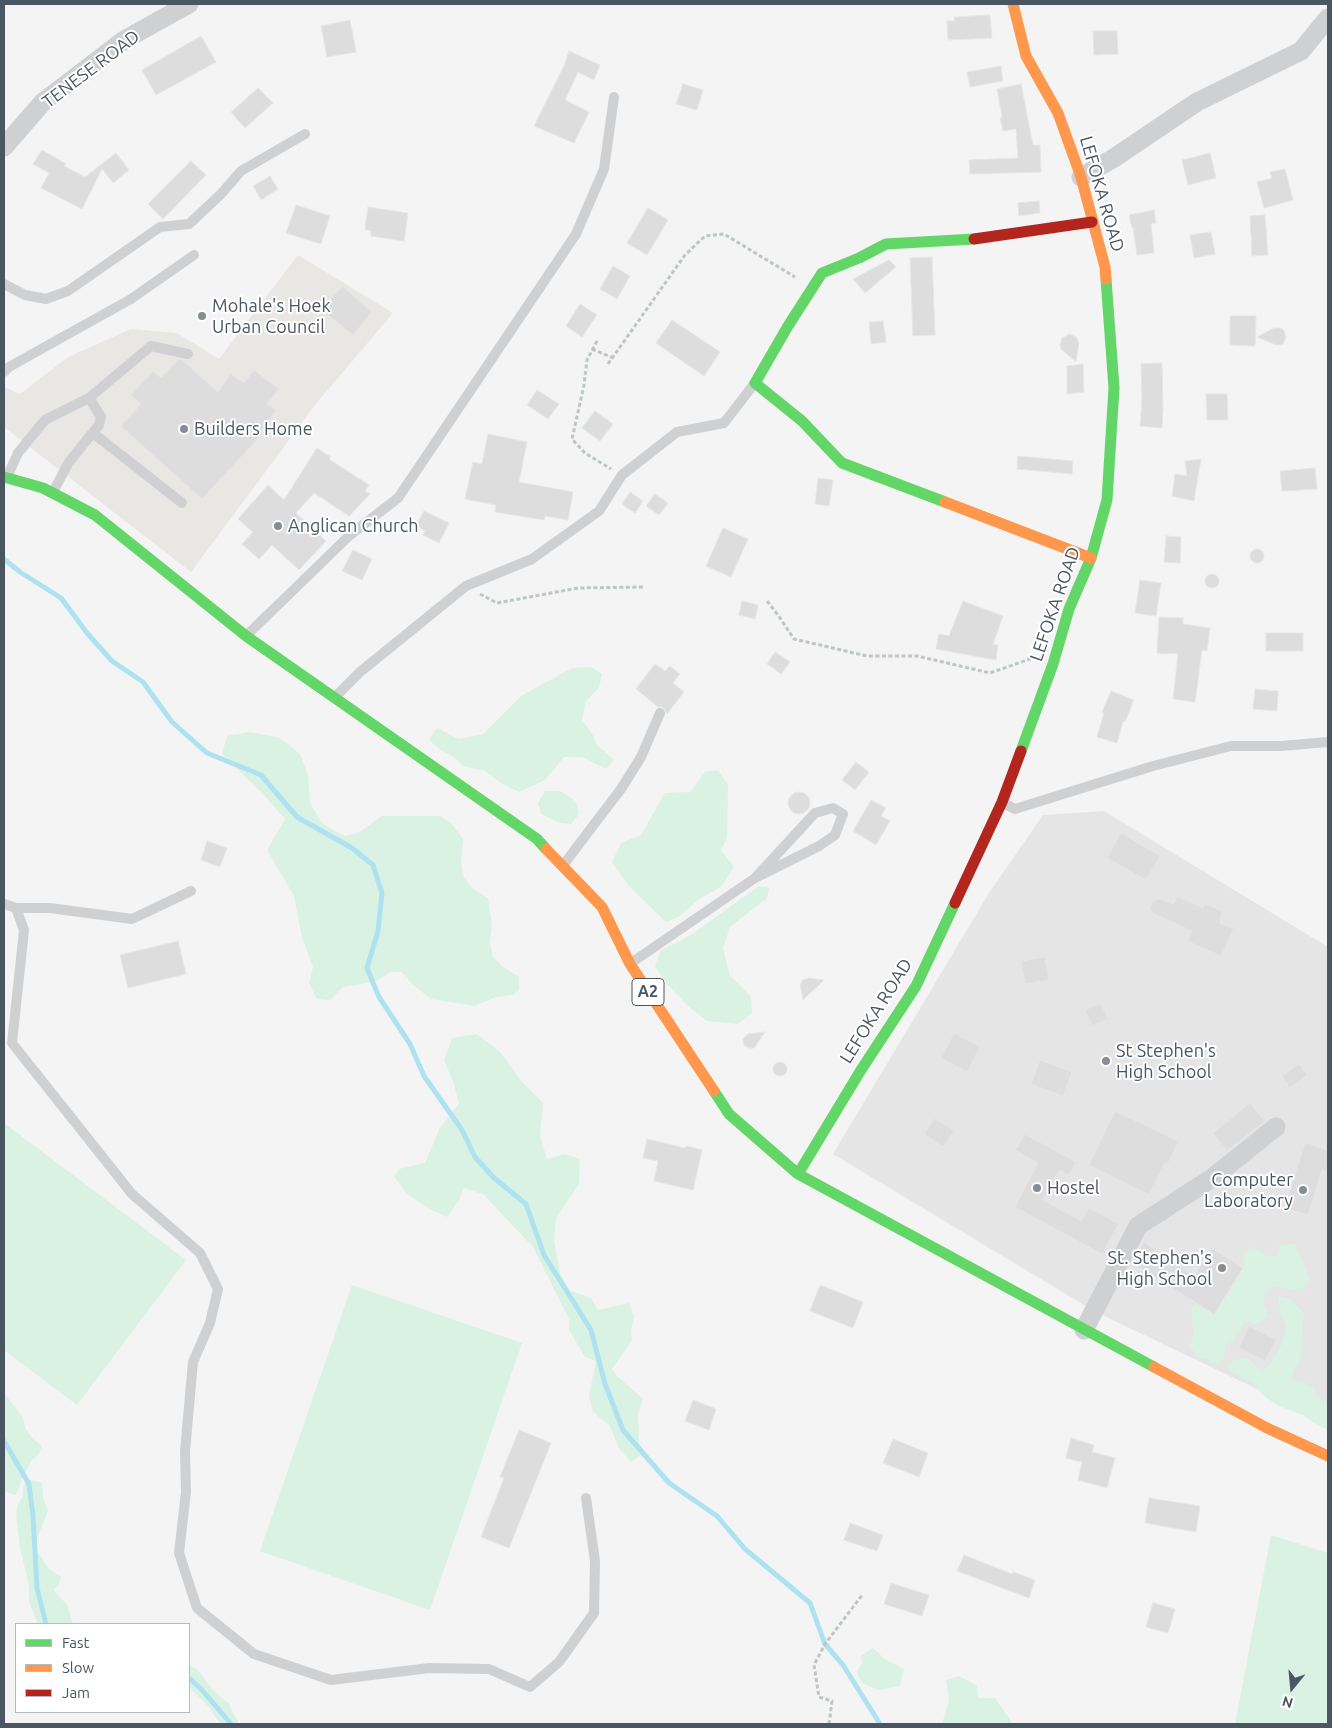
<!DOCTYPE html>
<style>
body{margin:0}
#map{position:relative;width:1332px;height:1728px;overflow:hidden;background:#f4f4f4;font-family:Ubuntu,sans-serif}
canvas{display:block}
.frame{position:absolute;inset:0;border:5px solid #4a5661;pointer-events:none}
.legend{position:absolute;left:15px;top:1623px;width:175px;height:90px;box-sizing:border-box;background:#fff;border:1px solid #b7bbc0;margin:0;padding:6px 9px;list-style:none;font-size:15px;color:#4a5661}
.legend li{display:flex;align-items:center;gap:10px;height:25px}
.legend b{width:25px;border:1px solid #b7bbc0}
.north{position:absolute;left:1267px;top:1663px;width:50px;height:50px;-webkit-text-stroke:4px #fff;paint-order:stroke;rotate:197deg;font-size:14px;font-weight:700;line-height:20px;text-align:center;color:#4a5661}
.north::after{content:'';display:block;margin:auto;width:18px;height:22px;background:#4a5661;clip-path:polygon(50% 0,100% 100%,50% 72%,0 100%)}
</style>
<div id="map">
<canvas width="1332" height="1728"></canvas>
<div class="frame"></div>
<ul class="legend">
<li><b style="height:6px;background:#63d668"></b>Fast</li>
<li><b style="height:6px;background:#ff974d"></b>Slow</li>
<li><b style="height:6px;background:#b3261e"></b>Jam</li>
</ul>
<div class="north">N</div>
</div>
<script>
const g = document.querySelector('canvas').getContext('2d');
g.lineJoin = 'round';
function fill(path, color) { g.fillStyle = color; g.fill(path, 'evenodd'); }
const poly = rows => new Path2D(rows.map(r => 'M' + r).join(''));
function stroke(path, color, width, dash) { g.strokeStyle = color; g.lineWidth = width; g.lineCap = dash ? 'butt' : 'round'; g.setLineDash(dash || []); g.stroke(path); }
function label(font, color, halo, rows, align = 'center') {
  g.font = font + ' Ubuntu,sans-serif'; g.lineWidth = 4; g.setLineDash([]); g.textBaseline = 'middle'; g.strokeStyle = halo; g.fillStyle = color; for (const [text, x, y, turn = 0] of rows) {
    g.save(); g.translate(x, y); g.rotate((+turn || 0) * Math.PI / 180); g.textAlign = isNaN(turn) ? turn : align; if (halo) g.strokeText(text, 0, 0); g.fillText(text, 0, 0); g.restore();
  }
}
const commercial = poly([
 [298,255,393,313,315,405,191,572,4,427,4,387,20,394,68,357,131,329,177,333,219,359]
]);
const education = poly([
 [1104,811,1328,947,1328,1423,1094,1311,833,1154,989,893,1043,815]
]);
const green = poly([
 [591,667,602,674,599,688,586,701,582,720,593,735,596,744,614,760,606,769,582,757,564,757,545,780,519,792,501,783,485,771,463,766,454,757,442,751,429,740,437,728,458,739,483,734,521,696,572,668],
 [250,732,280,738,300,754,308,775,310,803,322,823,344,836,358,833,382,816,441,816,452,824,463,839,461,860,463,876,472,888,488,898,492,925,490,943,493,957,502,966,519,977,519,990,513,995,496,997,474,1006,431,999,411,983,402,972,391,972,374,982,343,987,330,1000,317,999,309,983,313,967,302,938,294,896,267,850,285,819,263,794,222,754,227,736],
 [718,770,728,785,727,838,721,850,734,867,721,887,699,899,680,916,666,922,629,886,612,862,621,843,641,835,665,793,690,792,705,772],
 [545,791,560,791,570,797,577,804,579,814,571,824,560,823,541,814,538,803],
 [759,886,769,888,767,898,730,927,723,948,730,976,751,996,752,1013,738,1024,707,1021,688,1006,667,984,655,966,661,950,676,943,692,934],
 [477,1034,500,1052,523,1083,543,1103,540,1136,547,1159,565,1154,580,1159,579,1184,556,1218,554,1241,560,1273,570,1291,591,1298,598,1310,629,1303,634,1317,631,1330,632,1340,612,1369,617,1376,643,1399,638,1414,639,1442,643,1453,631,1462,618,1447,610,1426,593,1412,589,1395,596,1361,585,1357,569,1330,569,1319,533,1247,483,1194,464,1188,459,1200,447,1217,430,1209,406,1193,394,1176,399,1169,425,1163,440,1128,459,1103,453,1081,444,1060,452,1038],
 [4,1123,186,1260,77,1405,4,1350],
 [1295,1244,1309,1278,1305,1289,1291,1290,1275,1286,1268,1288,1263,1302,1268,1317,1256,1325,1245,1321,1237,1336,1233,1341,1226,1345,1223,1362,1218,1365,1207,1359,1199,1358,1190,1347,1194,1332,1191,1308,1197,1303,1214,1314,1243,1268,1243,1255,1251,1247,1267,1256,1277,1256,1280,1245],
 [352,1285,522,1343,430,1610,260,1551],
 [1278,1296,1290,1299,1303,1312,1301,1357,1292,1373,1294,1380,1303,1382,1313,1388,1316,1395,1322,1400,1328,1402,1328,1430,1316,1424,1303,1415,1279,1406,1265,1397,1252,1383,1228,1370,1228,1363,1234,1359,1248,1358,1257,1367,1264,1370,1271,1362,1279,1350,1284,1338,1286,1326,1280,1311],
 [4,1393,23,1417,25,1428,33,1439,42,1446,39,1454,31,1461,27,1470,23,1474,19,1488,15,1495,5,1491,4,1487],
 [26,1479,42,1483,43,1498,48,1511,34,1546,49,1569,61,1577,59,1584,54,1590,67,1605,73,1624,38,1624,29,1602,29,1586,20,1547,16,1515,18,1504,23,1496,23,1488],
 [1271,1535,1328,1553,1328,1724,1235,1724],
 [873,1648,886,1660,904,1669,900,1686,878,1690,862,1683,857,1672,862,1663,861,1656],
 [189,1665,197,1669,213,1690,229,1704,239,1724,222,1724,215,1717,209,1707,189,1687],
 [959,1676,977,1686,978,1698,995,1698,1013,1724,942,1724,949,1701,946,1680]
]);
const stream = poly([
 [4,559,20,572,61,598,87,633,112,661,143,682,172,722,207,753,261,775,297,817,352,848,373,865,382,893,378,931,367,968,379,997,410,1044,424,1076,462,1130,475,1157,494,1178,526,1204,544,1255,591,1330,605,1384,623,1430,669,1483,717,1516,745,1549,810,1603,825,1644,843,1665,880,1724],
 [4,1441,29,1484,33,1516,37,1588,46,1624],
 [189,1678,202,1690,231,1724]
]);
const building = poly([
 [990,15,992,38,948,40,947,21,955,21,954,17,990,15],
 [350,20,356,52,327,57,321,26,350,20],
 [1093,31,1117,31,1118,54,1094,55,1093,31],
 [201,36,216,62,156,95,142,70,201,36],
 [569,51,600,65,594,80,578,72,565,100,589,112,574,143,534,126,564,66,569,51],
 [1001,66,1003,81,970,87,967,72,1001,66],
 [683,84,703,90,697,110,676,104,683,84],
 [1021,84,1033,145,1040,145,1041,172,970,174,969,160,1018,158,1016,129,1003,131,1000,118,1002,117,997,89,1021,84],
 [258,88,273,103,245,128,231,112,258,88],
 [42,150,66,164,64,166,85,177,116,153,129,170,113,183,102,169,82,209,41,188,49,173,33,164,42,150],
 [1210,153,1216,178,1188,185,1182,160,1210,153],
 [191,161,206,175,163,219,148,204,191,161],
 [1285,169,1293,200,1264,208,1257,182,1272,178,1270,172,1285,169],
 [270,176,278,189,261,200,253,186,270,176],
 [1039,201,1040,213,1019,216,1018,203,1039,201],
 [296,205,330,216,321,244,286,233,296,205],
 [368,207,408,213,404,241,371,236,371,231,365,229,368,207],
 [648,208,668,220,647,255,627,243,648,208],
 [1154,210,1156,223,1151,224,1154,253,1137,255,1133,227,1132,228,1129,215,1154,210],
 [1265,215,1268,255,1252,256,1250,216,1265,215],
 [1211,232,1215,254,1194,258,1190,235,1211,232],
 [932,257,935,335,913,336,910,258,932,257],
 [889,260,896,267,865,293,853,279,889,260],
 [613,266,630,276,617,299,600,289,613,266],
 [342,286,372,312,353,335,322,310,342,286],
 [580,304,597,315,582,337,566,326,580,304],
 [1230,316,1256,316,1255,346,1230,345,1230,316],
 [672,320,720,352,704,376,656,343,672,320],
 [883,321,886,342,871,344,869,322,883,321],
 [1274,328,1281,328,1284,331,1286,337,1283,344,1276,345,1257,337,1274,328],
 [1070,334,1076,337,1079,343,1076,362,1061,349,1060,345,1062,338,1070,334],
 [179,359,182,360,218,392,231,374,244,383,254,370,279,389,267,404,276,410,261,431,263,433,202,499,121,426,141,404,131,395,153,371,161,378,179,359],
 [1162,363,1163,409,1162,428,1140,426,1142,399,1141,364,1162,363],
 [1083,364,1084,392,1067,394,1067,366,1083,364],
 [537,390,559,404,548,419,527,405,537,390],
 [1206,394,1227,394,1228,420,1207,420,1206,394],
 [595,411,613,424,600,441,582,428,595,411],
 [488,434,527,442,519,482,573,492,568,520,545,516,544,520,495,512,496,505,465,499,473,462,482,464,488,434],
 [317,448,331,457,329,459,369,485,365,491,370,494,349,516,314,493,296,513,326,541,299,570,272,545,259,559,242,544,253,532,238,519,268,485,284,500,317,448],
 [1018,456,1073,461,1072,474,1017,469,1018,456],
 [1201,459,1194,501,1172,496,1175,474,1187,476,1185,461,1201,459],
 [1315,468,1317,489,1282,491,1280,471,1315,468],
 [818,478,833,480,829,506,815,504,818,478],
 [630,492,643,501,635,513,622,504,630,492],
 [655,494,668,503,659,515,646,506,655,494],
 [424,511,449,523,439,543,423,535,425,531,416,526,424,511],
 [723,528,748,539,731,577,706,566,723,528],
 [1166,536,1181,537,1180,563,1164,562,1166,536],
 '1250 556a7 7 0 1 1 14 0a7 7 0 1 1-14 0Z',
 [353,550,372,559,362,580,342,571,353,550],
 '1205 581a7 7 0 1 1 14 0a7 7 0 1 1-14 0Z',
 [1140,580,1161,583,1156,616,1135,613,1140,580],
 [742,601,758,605,755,619,739,615,742,601],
 [963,601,1003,616,993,644,998,645,996,660,936,649,939,634,949,636,963,601],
 [1159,617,1183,618,1183,624,1210,628,1207,651,1202,650,1195,702,1173,699,1178,654,1157,653,1159,617],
 [1266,633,1303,633,1303,651,1266,651,1266,633],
 [775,652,790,662,781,674,767,664,775,652],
 [655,664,665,671,670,666,680,674,673,683,684,692,667,714,663,707,658,707,636,689,655,664],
 [1255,689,1278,691,1277,711,1253,709,1255,689],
 [1111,691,1134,700,1125,722,1123,721,1117,743,1097,737,1104,713,1102,712,1111,691],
 [856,762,869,772,855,790,842,780,856,762],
 '788 803a11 11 0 1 1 22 0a11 11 0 1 1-22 0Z',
 [871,800,886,808,881,816,890,821,876,845,853,831,871,800],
 [1121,833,1160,856,1146,880,1107,858,1121,833],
 [207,841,227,848,220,867,201,860,207,841],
 [1177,896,1203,908,1205,904,1222,911,1220,923,1234,929,1221,956,1187,941,1192,931,1152,913,1150,907,1154,900,1159,899,1174,904,1177,896],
 [178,941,186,974,128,988,120,955,178,941],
 [1045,957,1049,980,1025,984,1021,961,1045,957],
 [809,978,824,980,803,1000,800,984,803,980,809,978],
 [1101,1003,1108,1019,1092,1026,1085,1010,1101,1003],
 [765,1032,754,1048,748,1048,744,1045,743,1039,748,1034,765,1032],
 [954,1033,980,1047,967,1072,941,1058,954,1033],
 [1040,1060,1072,1072,1063,1096,1031,1084,1040,1060],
 '773 1069a7 7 0 1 1 14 0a7 7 0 1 1-14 0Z',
 [1299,1064,1307,1075,1290,1088,1282,1076,1299,1064],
 [1250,1103,1265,1121,1227,1151,1213,1133,1250,1103],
 [1115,1111,1178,1141,1168,1164,1165,1163,1149,1195,1089,1165,1115,1111],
 [935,1118,954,1131,943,1147,924,1134,935,1118],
 [1025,1134,1076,1162,1069,1175,1059,1170,1043,1200,1081,1221,1089,1208,1119,1224,1102,1254,1015,1207,1038,1163,1016,1150,1025,1134],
 [647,1139,685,1148,686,1146,702,1150,693,1190,654,1181,658,1161,643,1158,647,1139],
 [1305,1143,1328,1150,1328,1172,1322,1170,1308,1215,1284,1208,1305,1143],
 [1144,1242,1194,1276,1212,1248,1243,1268,1214,1314,1132,1263,1144,1242],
 [820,1285,863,1302,853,1328,810,1311,820,1285],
 [1249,1326,1276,1340,1265,1361,1239,1348,1249,1326],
 [693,1400,716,1409,709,1430,685,1421,693,1400],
 [519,1430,551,1443,509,1548,481,1537,504,1478,500,1477,519,1430],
 [1071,1438,1094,1445,1092,1452,1115,1458,1107,1488,1078,1480,1082,1462,1066,1458,1071,1438],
 [893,1439,928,1453,919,1477,883,1463,893,1439],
 [1149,1498,1200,1506,1196,1532,1145,1523,1149,1498],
 [850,1523,883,1535,877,1551,844,1540,850,1523],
 [964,1555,1012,1574,1013,1572,1035,1580,1029,1598,957,1571,964,1555],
 [891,1583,929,1595,922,1616,884,1604,891,1583],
 [1153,1603,1175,1609,1168,1633,1146,1627,1153,1603]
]);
const path = poly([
 [597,341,587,360,584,385,572,439,585,453,611,469],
 [592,349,613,358],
 [608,364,685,255,705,236,724,234,795,277],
 [480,594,497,603,578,588,644,587],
 [767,601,778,615,794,639,867,656,917,656,990,673,1030,659,1033,660],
 [829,1724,832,1701,819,1697,814,1665,825,1644,863,1594]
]);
const lane = poly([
 [4,284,25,295,46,299,68,291,160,227,189,224,221,194,241,171,305,134],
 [4,372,9,367,131,299,194,255],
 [93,433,182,503],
 [7,477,18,453,45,420,89,398,151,346,188,354],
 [53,492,69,462,99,425,101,417,89,398],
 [247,635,350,535,398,498,576,234,604,169,614,97],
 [335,697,360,672,466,586,532,559,599,511,622,475,677,432,724,423,754,384],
 [1003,803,1015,809,1153,766,1231,746,1281,746,1328,742],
 [564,864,621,789,641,757,660,713],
 [4,904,16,908,50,908,132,919,191,891],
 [16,908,24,930,12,1043,132,1194,200,1253,218,1289,210,1323,193,1362,185,1451,186,1492,179,1553,197,1608,254,1654,331,1680,429,1668,489,1669,530,1687,559,1662,594,1613,595,1561,586,1498],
 [631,963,755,878,819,846,835,835,843,814,833,808,815,813,755,878]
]);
const street = poly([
 [4,147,43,102,124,40,189,4],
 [1081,177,1114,158,1197,102,1301,51,1328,18],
 [1084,1330,1138,1226,1212,1178,1276,1127]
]);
const fast = poly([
 [4,477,43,488,95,515,246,636,537,839,546,849],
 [945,502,842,463,802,421,755,383,788,326,822,273,859,258,886,244,974,239],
 [1021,751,1053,664,1069,609,1091,558,1107,500,1114,388,1106,279],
 [714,1091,729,1114,798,1174,1154,1367],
 [798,1174,861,1070,916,986,955,903]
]);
const slow = poly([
 [1013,4,1026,56,1058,113,1081,177,1105,267,1106,279],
 [945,502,1091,558],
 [546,849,602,907,630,964,714,1091],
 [1154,1367,1267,1428,1328,1456]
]);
const jam = poly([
 [974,239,1092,222],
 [955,903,1002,802,1021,751]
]);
const markers = [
 [202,316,5,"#868d94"],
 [184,429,5,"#868d94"],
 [278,526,5,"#868d94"],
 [1106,1061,5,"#868d94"],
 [1037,1188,5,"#868d94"],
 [1303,1190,5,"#868d94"],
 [1222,1268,5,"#868d94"]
];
const shields = [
 [648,992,32]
];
const shieldNames = [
 ["A2",648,992]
];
const streetNames = [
 ["TENESE ROAD",91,69,-37],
 ["LEFOKA ROAD",1102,194,74],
 ["LEFOKA ROAD",1055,604,-71],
 ["LEFOKA ROAD",876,1011,-58]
];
const poiNames = [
 ["Mohale's Hoek",212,306],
 ["Urban Council",212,327],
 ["Builders Home",194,429],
 ["Anglican Church",288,526],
 ["St Stephen's",1116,1051],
 ["High School",1116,1072],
 ["Computer",1293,1180,"right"],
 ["Laboratory",1293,1201,"right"],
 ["Hostel",1047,1188],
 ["St. Stephen's",1212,1258,"right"],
 ["High School",1212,1279,"right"]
];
fill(commercial, '#e8e7e3');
fill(education, '#e6e5e6');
fill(green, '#d9f2e3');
stroke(stream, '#aee2f0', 5);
fill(building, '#ddddde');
stroke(building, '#e5e6e7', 1);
stroke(path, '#bcc7c4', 3, [4, 2.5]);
stroke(lane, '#ced0d2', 10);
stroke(street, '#ced0d2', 19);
stroke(fast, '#63d668', 11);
stroke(slow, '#ff974d', 11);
stroke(jam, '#b3261e', 11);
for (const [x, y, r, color] of markers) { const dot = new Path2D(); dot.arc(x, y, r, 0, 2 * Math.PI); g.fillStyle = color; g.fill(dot); stroke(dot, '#fff', 2); }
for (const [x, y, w] of shields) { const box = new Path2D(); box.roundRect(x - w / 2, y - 13.5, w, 27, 4); g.fillStyle = '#fff'; g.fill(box); stroke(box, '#4a5661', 1); }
label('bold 16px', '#4a5661', null, shieldNames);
label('18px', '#4a5661', '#fff', streetNames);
label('18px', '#4a5661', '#fff', poiNames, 'left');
</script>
